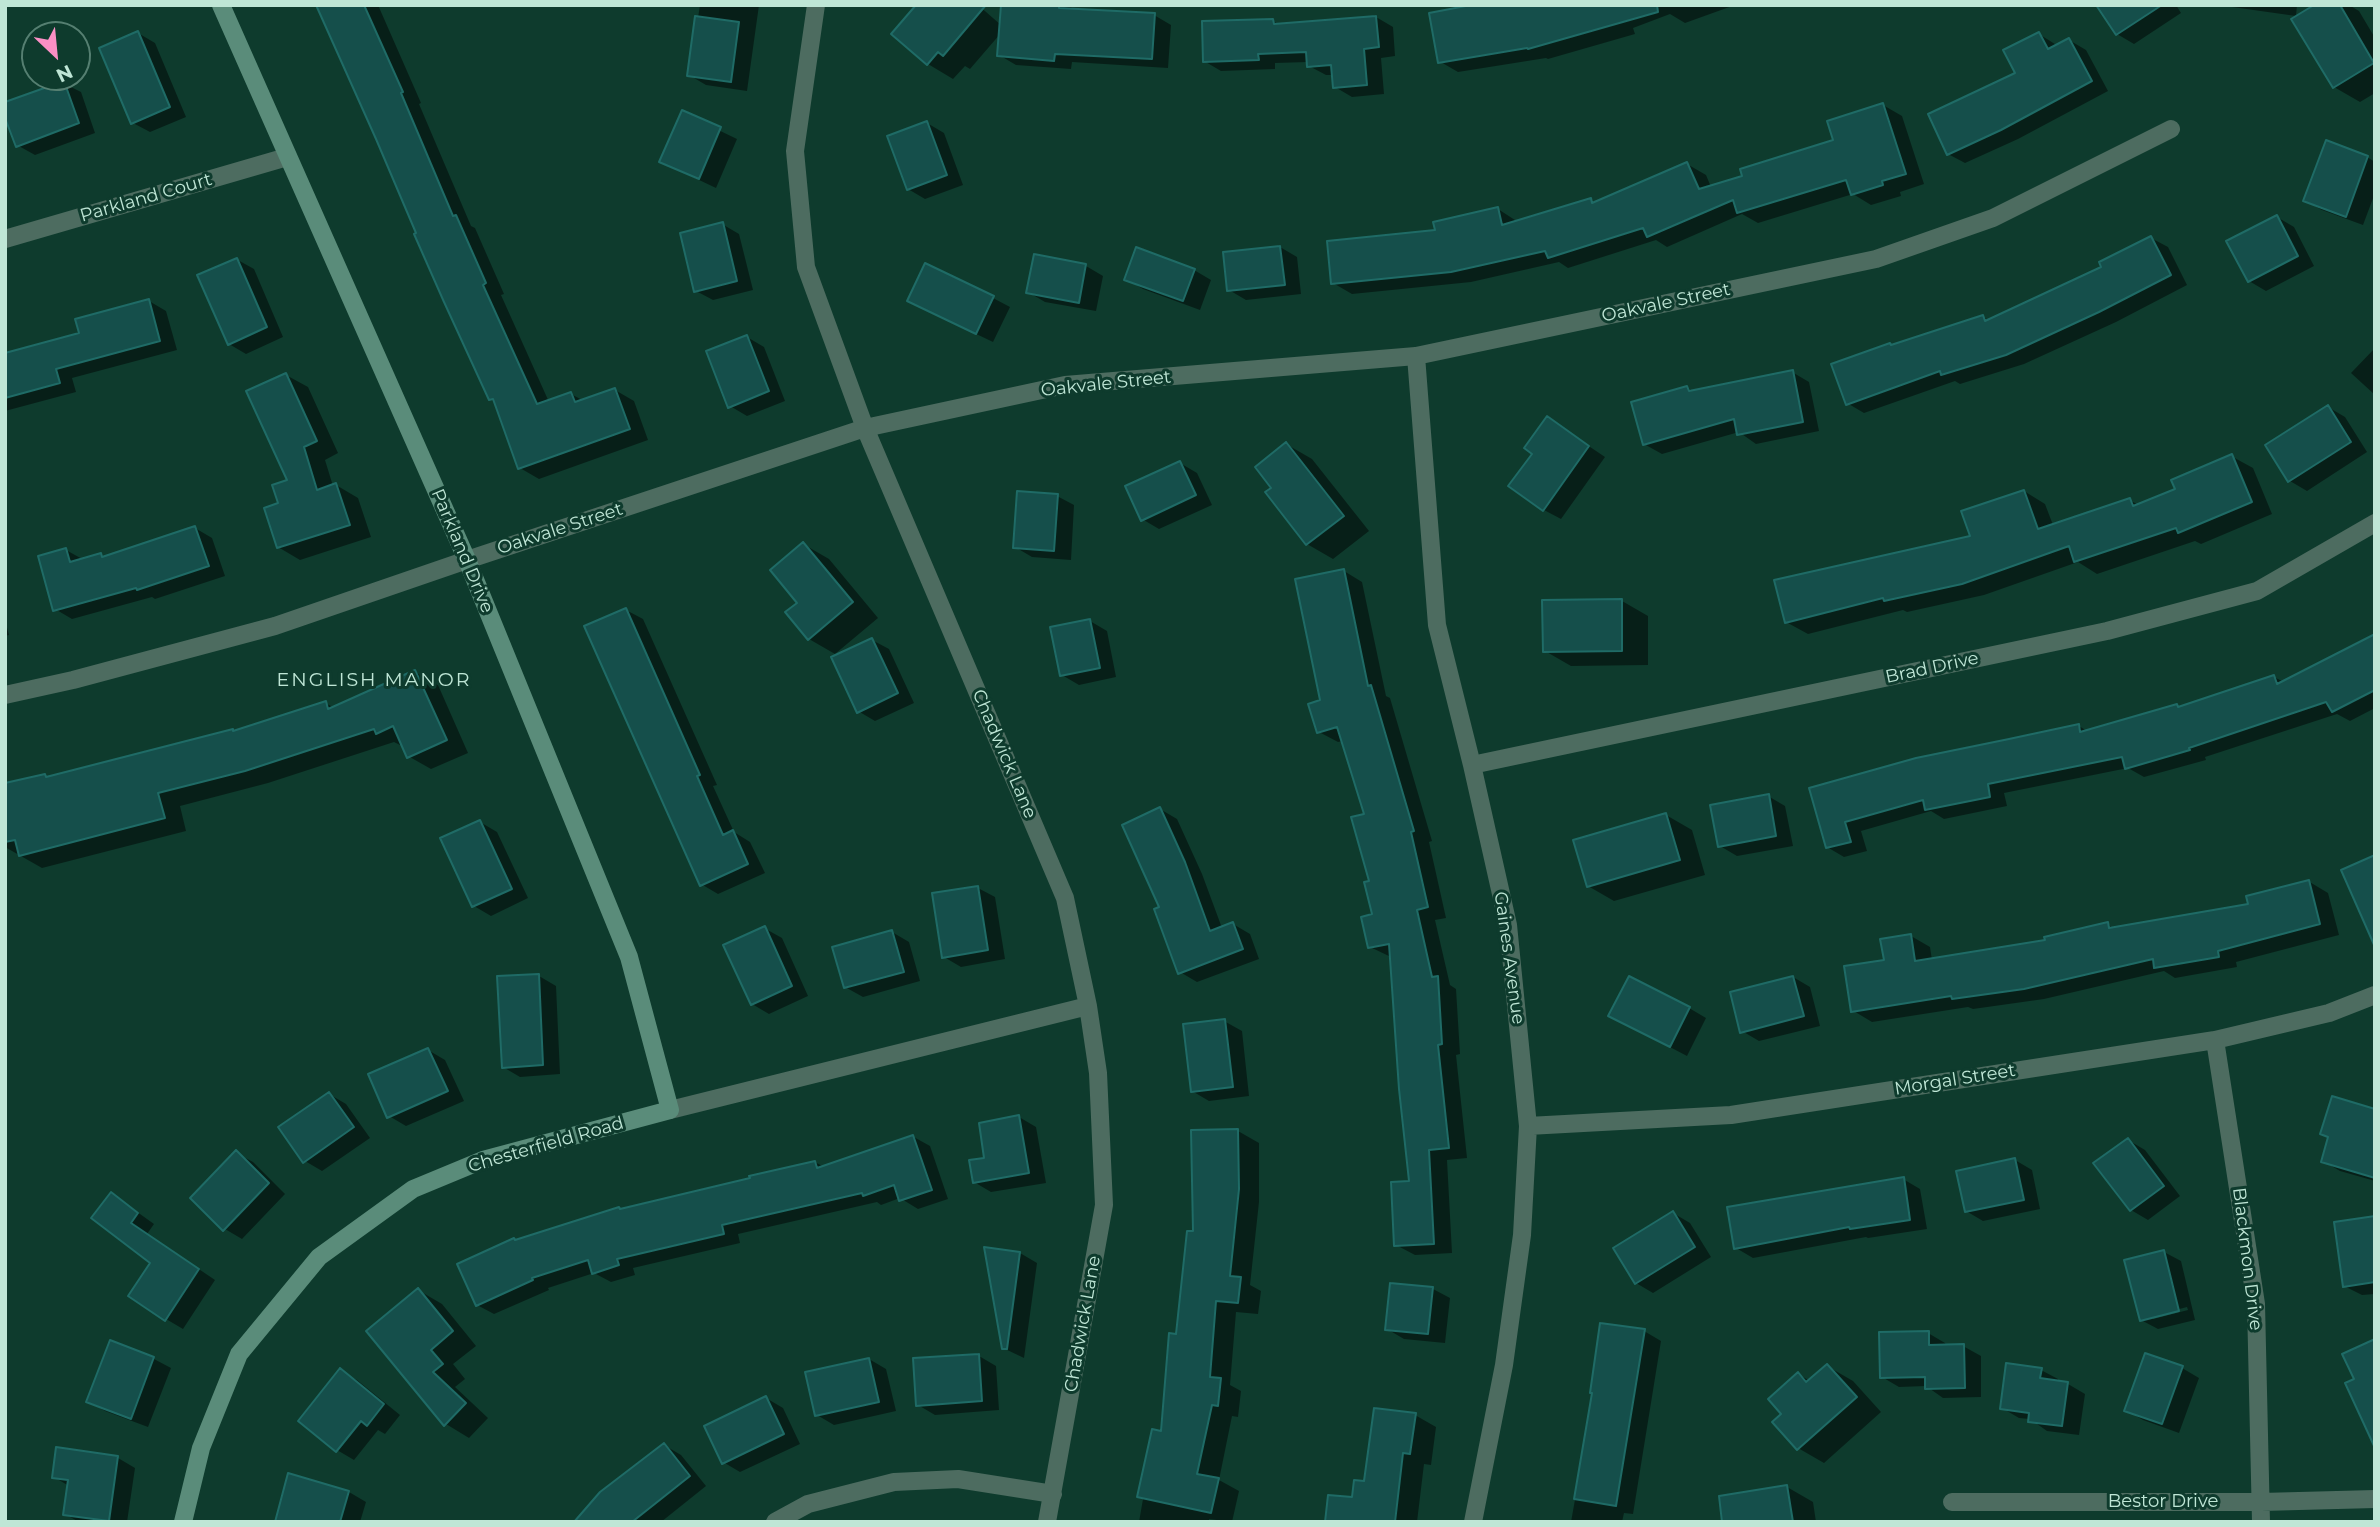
<!DOCTYPE html>
<style>
body{margin:0}
#map{position:relative;width:2380px;height:1527px;overflow:hidden;background:#0e3b2d;font-family:Montserrat,sans-serif}
canvas{display:block}
.frame{position:absolute;inset:0;border:7px solid #bfe6d6;pointer-events:none}
.north{position:absolute;left:21px;top:21px;width:70px;height:70px;box-sizing:border-box;background:#0e3b2d;border:2px solid #557f71;border-radius:50%;rotate:154deg;font-size:19px;font-weight:700;line-height:28px;text-align:center;color:#bfe6d6}
.north::after{content:'';display:block;margin:auto;width:24px;height:32px;background:#fb8fc5;clip-path:polygon(50% 0,100% 100%,50% 72%,0 100%)}
</style>
<div id="map">
<canvas width="2380" height="1527"></canvas>
<div class="frame"></div>
<div class="north">N</div>
</div>
<script>
const g = document.querySelector('canvas').getContext('2d');
g.lineJoin = 'round';
function fill(path, color) { g.fillStyle = color; g.fill(path, 'evenodd'); }
const poly = rows => new Path2D(rows.map(r => 'M' + r).join(''));
function stroke(path, color, width, dash) { g.strokeStyle = color; g.lineWidth = width; g.lineCap = dash ? 'butt' : 'round'; g.setLineDash(dash || []); g.stroke(path); }
function label(font, color, halo, rows, align = 'center') {
  g.font = font + ' Montserrat,sans-serif'; g.lineWidth = 6; g.setLineDash([]); g.textBaseline = 'middle'; g.strokeStyle = halo; g.fillStyle = color; for (const [text, x, y, turn = 0] of rows) {
    g.save(); g.translate(x, y); g.rotate((+turn || 0) * Math.PI / 180); g.textAlign = isNaN(turn) ? turn : align; if (halo) g.strokeText(text, 0, 0); g.fillText(text, 0, 0); g.restore();
  }
}
const shadow = poly([
 [319,5,378,5,421,103,419,104,471,226,475,228,504,294,501,295,549,402,571,394,584,401,615,390,634,401,648,440,539,479,520,468,496,402,491,399],
 [700,5,759,5,747,91,706,85,689,75],
 [978,5,1001,25,1003,5,1067,5,1076,10,1154,15,1171,25,1168,68,1072,62,1071,69,1016,65,999,55,1001,33,970,69,965,66,953,79,928,64],
 [1501,5,1735,5,1685,23,1670,14,1633,28,1635,34,1548,59,1546,58,1458,72,1439,61],
 [2098,5,2176,5,2181,13,2134,44,2117,34],
 [2218,5,2297,5,2296,16],
 [2317,5,2349,5,2359,11,2375,38,2375,93,2360,102,2334,87],
 [1376,17,1393,27,1395,56,1381,58,1384,94,1352,97,1335,87,1334,75,1326,75,1309,66,1308,62,1275,63,1275,69,1221,71,1204,61,1273,21,1280,25],
 [138,33,155,43,186,117,150,132,133,123],
 [2039,34,2058,46,2069,40,2086,50,2108,91,2018,139,1965,163,1948,154,2017,74],
 [63,83,81,92,95,133,35,155,17,145],
 [1883,105,1902,116,1924,184,1900,192,1901,196,1871,205,1853,194,1758,223,1742,214,1667,247,1656,240,1568,268,1559,262,1471,282,1352,294,1333,283,1437,232,1498,209,1518,222,1590,200,1596,203,1687,164,1706,175,1711,187,1745,177,1835,141],
 [683,113,737,139,716,188,661,162],
 [927,123,944,133,963,185,925,199,908,189],
 [2367,157,2375,162,2375,193,2363,225,2322,210,2305,201],
 [2277,217,2294,227,2314,266,2266,291,2249,281],
 [722,224,739,234,753,290,713,300,696,291],
 [2151,238,2168,247,2187,285,2116,322,2024,364,1960,384,1955,381,1864,413,1847,403,1893,346,1983,317,1990,321,2104,268],
 [1280,247,1297,257,1301,294,1246,300,1229,290],
 [236,259,254,269,283,337,246,354,229,344],
 [1086,266,1103,276,1096,311,1045,302,1028,292],
 [1194,270,1211,280,1200,310,1143,289,1126,279],
 [993,298,1010,307,993,342,926,310],
 [149,301,166,311,177,350,72,378,76,392,5,411,5,355,81,334],
 [747,337,764,347,785,401,747,416,730,406],
 [2375,348,2375,395,2351,373],
 [1792,372,1809,382,1819,431,1756,444,1739,432,1662,454,1644,444,1687,387,1694,392],
 [286,375,308,387,338,453,325,460,333,486,336,485,358,498,371,537,300,560,278,547,280,505,289,481],
 [2328,407,2345,417,2367,452,2307,491,2290,481],
 [1547,418,1605,457,1561,519,1544,510,1534,453],
 [1286,444,1312,459,1369,531,1333,559,1307,544,1274,488],
 [2231,456,2253,468,2272,514,2201,544,2195,541,2097,574,2078,562,1984,595,1907,612,1903,610,1808,634,1786,622,1972,538,2024,491,2045,504,2053,525,2129,500,2139,505,2177,490],
 [1180,463,1197,473,1212,505,1159,529,1142,519],
 [1057,496,1074,505,1071,560,1032,557,1015,547],
 [195,528,212,538,225,576,155,599,152,597,72,619,55,609,66,550,84,560,101,555,106,558],
 [803,544,829,559,878,618,835,654,809,639,800,603],
 [1344,571,1362,582,1386,696,1390,698,1432,841,1429,842,1446,918,1435,920,1450,985,1456,989,1460,1054,1456,1055,1467,1158,1447,1160,1452,1253,1415,1255,1396,1245,1411,1183,1391,957,1370,947,1374,915,1366,815,1343,741,1338,742,1319,732],
 [1622,601,1648,616,1648,665,1571,666,1545,651],
 [626,610,643,619,717,785,713,786,734,832,750,842,765,873,718,894,701,884],
 [5,620,9,635,5,636],
 [1090,621,1107,631,1116,677,1079,685,1062,675],
 [2375,636,2375,708,2350,721,2337,714,2205,757,2206,760,2144,777,2128,768,2004,793,2007,806,1944,819,1931,811,1861,831,1867,851,1844,857,1827,847,1812,789,2079,726,2087,731,2177,706,2181,708,2274,677,2284,682],
 [872,640,889,649,914,703,875,721,858,711],
 [415,672,438,685,468,753,431,769,408,756,403,744,400,745,394,742,268,783,180,806,186,831,42,868,5,847,5,785,45,776,49,778,235,732,325,703,335,708],
 [1768,796,1785,806,1793,846,1737,856,1720,846],
 [1160,809,1177,819,1202,874,1222,928,1233,924,1250,934,1259,959,1197,982,1180,972,1162,908],
 [1666,815,1692,830,1705,875,1614,901,1588,886],
 [480,822,497,832,528,898,491,916,474,906],
 [2308,881,2328,893,2339,935,2236,962,2237,967,2175,978,2164,971,2044,999,1973,1009,1968,1007,1872,1022,1852,1010,1886,961,1911,936,1930,947,1932,960,2047,942,2107,924,2115,929,2250,905],
 [978,888,995,897,1005,959,961,967,944,957],
 [764,928,782,938,808,996,769,1014,752,1004],
 [892,932,909,942,920,981,863,997,845,987],
 [539,976,556,986,560,1074,520,1077,503,1067],
 [1793,977,1810,987,1820,1026,1759,1041,1742,1031],
 [1689,1008,1706,1018,1687,1056,1628,1025],
 [1224,1021,1242,1031,1249,1096,1209,1101,1192,1091],
 [428,1050,445,1060,464,1101,406,1126,389,1116],
 [329,1094,346,1104,370,1138,322,1171,305,1161],
 [2375,1111,2375,1181,2340,1171,2323,1161,2330,1137],
 [1019,1117,1036,1127,1046,1183,991,1192,974,1182,986,1159],
 [1238,1131,1259,1143,1259,1202,1250,1285,1261,1291,1258,1314,1236,1312,1230,1385,1241,1391,1238,1417,1232,1416,1219,1480,1239,1491,1232,1522,1209,1519,1209,1522,1139,1522,1143,1499,1139,1497,1162,1433,1194,1233],
 [912,1136,930,1146,948,1199,918,1209,900,1198,881,1205,877,1202,738,1234,740,1243,633,1268,635,1275,611,1282,594,1273,548,1288,549,1290,494,1314,477,1305,517,1241,621,1210,815,1162,824,1167],
 [2128,1140,2145,1150,2180,1196,2148,1220,2131,1210],
 [236,1153,253,1162,285,1194,242,1239,225,1229,192,1198],
 [2015,1160,2032,1170,2040,1209,1983,1221,1966,1211],
 [1903,1179,1920,1189,1927,1229,1868,1238,1866,1237,1753,1258,1736,1248],
 [112,1194,154,1224,147,1234,215,1280,183,1329,166,1319,152,1263],
 [1673,1213,1690,1223,1711,1257,1653,1293,1636,1283],
 [2375,1218,2375,1294,2362,1295,2344,1286],
 [2164,1252,2181,1261,2195,1320,2158,1329,2141,1320],
 [2187,1307,2188,1310,2153,1319,2153,1316],
 [1020,1253,1037,1263,1024,1358,1003,1348],
 [1433,1289,1450,1298,1445,1343,1404,1339,1387,1329],
 [418,1290,442,1304,476,1346,453,1364,465,1379,455,1387,488,1418,469,1438,446,1424,368,1331],
 [1644,1331,1661,1341,1633,1514,1624,1513,1622,1522,1571,1522,1594,1393],
 [1928,1333,1945,1343,1946,1346,1963,1346,1981,1356,1981,1397,1943,1398,1926,1386,1899,1387,1882,1377],
 [111,1342,154,1359,171,1368,148,1427,105,1411,88,1401],
 [979,1356,996,1366,999,1410,935,1415,918,1405],
 [869,1359,886,1369,896,1411,834,1425,817,1415],
 [1827,1366,1853,1381,1881,1412,1824,1463,1798,1448,1784,1414,1798,1374,1810,1381],
 [2182,1368,2199,1378,2179,1433,2143,1420,2126,1410],
 [2041,1370,2058,1379,2058,1382,2068,1384,2085,1394,2079,1435,2047,1431,2030,1419,2019,1418,2002,1408],
 [340,1371,357,1380,400,1415,385,1434,378,1430,354,1460,337,1450],
 [766,1398,783,1408,800,1444,740,1472,723,1462],
 [1415,1415,1436,1427,1431,1465,1424,1464,1417,1522,1327,1522,1354,1499],
 [664,1445,681,1455,706,1486,661,1522,577,1522],
 [58,1449,118,1458,135,1468,127,1522,79,1522,65,1514,69,1486,54,1477],
 [290,1476,349,1492,366,1502,360,1522,276,1522],
 [1787,1487,1813,1502,1816,1522,1724,1522]
]);
const building = poly([
 [316,5,364,5,403,92,401,93,453,216,456,215,486,283,483,285,537,404,571,392,575,402,615,388,630,429,518,469,493,399,489,400,444,302,414,234,416,233,376,139,316,5],
 [916,5,986,5,943,56,938,52,927,65,891,34,916,5],
 [1001,5,1059,5,1059,8,1155,13,1152,59,1055,54,1054,61,997,56,1001,5],
 [1471,5,1657,5,1658,12,1528,49,1527,48,1438,63,1429,13,1471,5],
 [2096,5,2162,5,2116,35,2096,5],
 [2314,5,2340,5,2374,63,2333,88,2291,19,2314,5],
 [695,16,739,22,731,82,687,76,695,16],
 [1376,16,1379,47,1364,49,1367,85,1333,88,1331,65,1307,67,1306,52,1258,54,1259,60,1203,62,1202,21,1273,19,1274,24,1376,16],
 [138,31,170,107,131,124,99,48,138,31],
 [2039,32,2048,49,2069,38,2092,81,2001,130,1947,155,1928,114,2015,73,2003,50,2039,32],
 [64,81,79,123,16,147,5,118,5,102,64,81],
 [1883,103,1906,174,1882,181,1883,185,1851,195,1846,180,1737,213,1733,200,1647,237,1643,228,1548,258,1545,251,1451,272,1331,284,1327,241,1435,230,1433,222,1498,207,1502,225,1591,198,1592,203,1687,162,1699,189,1742,176,1740,169,1833,140,1827,121,1883,103],
 [682,110,721,127,699,179,659,162,682,110],
 [927,121,947,175,907,190,887,136,927,121],
 [2326,140,2368,156,2346,217,2303,201,2326,140],
 [2277,215,2298,256,2248,282,2226,241,2277,215],
 [723,222,737,281,694,292,680,233,723,222],
 [2151,236,2171,275,2099,312,2006,355,1941,375,1940,371,1846,405,1831,364,1890,343,1891,345,1983,315,1985,321,2101,267,2099,262,2151,236],
 [1280,246,1285,285,1227,291,1223,252,1280,246],
 [1136,247,1195,269,1183,301,1124,280,1136,247],
 [1034,254,1086,264,1079,303,1026,293,1034,254],
 [237,258,267,327,228,345,197,275,237,258],
 [925,263,994,296,976,334,907,301,925,263],
 [149,299,160,341,56,369,60,383,5,398,5,353,79,333,75,319,149,299],
 [747,335,769,391,728,408,706,351,747,335],
 [1793,370,1803,422,1737,435,1734,419,1643,445,1631,402,1687,386,1689,391,1793,370],
 [286,373,317,441,304,447,317,490,336,483,350,525,277,548,264,508,278,503,272,485,287,480,246,391,286,373],
 [2328,405,2351,442,2288,482,2265,445,2328,405],
 [1547,416,1589,446,1543,511,1508,486,1532,454,1524,448,1547,416],
 [1286,442,1344,516,1306,545,1265,492,1271,488,1255,467,1286,442],
 [2232,454,2252,502,2178,533,2176,528,2074,562,2069,546,1962,584,1884,601,1883,598,1785,623,1774,580,1970,536,1961,511,2024,490,2038,529,2130,498,2133,506,2175,489,2171,480,2232,454],
 [1180,461,1196,495,1141,521,1125,486,1180,461],
 [1017,491,1058,494,1054,551,1013,548,1017,491],
 [195,526,209,566,137,590,136,588,53,611,38,556,66,548,70,562,101,553,102,557,195,526],
 [803,542,853,602,808,640,785,612,797,603,770,570,803,542],
 [1344,569,1368,686,1371,685,1414,831,1411,832,1428,907,1417,910,1432,977,1438,976,1442,1044,1438,1045,1449,1148,1429,1150,1434,1244,1394,1246,1391,1182,1409,1181,1399,1089,1389,944,1368,948,1361,917,1372,914,1364,882,1369,881,1351,817,1364,814,1337,727,1317,733,1308,704,1320,700,1295,579,1344,569],
 [1622,599,1622,651,1543,652,1542,600,1622,599],
 [626,608,700,775,697,776,723,835,733,830,748,864,700,886,584,626,626,608],
 [1090,619,1100,668,1060,676,1050,627,1090,619],
 [2375,634,2375,690,2332,712,2326,702,2189,748,2190,750,2125,769,2122,757,1988,784,1990,797,1925,810,1923,800,1845,822,1851,842,1826,848,1809,788,1916,758,2009,739,2079,724,2080,732,2177,704,2178,707,2274,675,2277,684,2375,634],
 [872,638,898,693,857,713,831,657,872,638],
 [415,670,447,740,407,758,393,726,376,734,374,729,245,771,158,793,165,818,19,856,15,840,5,842,5,783,45,774,46,777,233,729,233,731,326,701,328,709,415,670],
 [1769,794,1776,836,1718,847,1710,805,1769,794],
 [1160,807,1185,862,1210,931,1233,922,1243,949,1178,974,1154,909,1159,907,1122,825,1160,807],
 [1666,813,1680,860,1587,887,1573,840,1666,813],
 [480,820,512,889,472,907,440,838,480,820],
 [2375,855,2375,947,2341,870,2375,855],
 [2309,880,2320,924,2218,951,2219,957,2154,968,2153,959,2024,989,1952,999,1951,996,1851,1012,1844,966,1884,960,1880,939,1911,934,1915,961,2045,940,2044,937,2108,922,2109,928,2248,904,2246,896,2309,880],
 [978,886,988,950,942,958,932,893,978,886],
 [765,926,792,986,751,1005,723,945,765,926],
 [892,930,904,972,844,988,832,947,892,930],
 [539,974,543,1065,502,1068,497,976,539,974],
 [1629,976,1690,1007,1670,1047,1608,1016,1629,976],
 [1793,976,1804,1016,1740,1033,1730,992,1793,976],
 [1225,1019,1233,1087,1191,1092,1183,1024,1225,1019],
 [428,1048,448,1091,387,1118,368,1074,428,1048],
 [329,1092,354,1127,303,1163,278,1127,329,1092],
 [2332,1096,2375,1109,2375,1178,2321,1162,2328,1137,2320,1134,2332,1096],
 [1019,1115,1029,1173,973,1183,969,1160,984,1158,979,1123,1019,1115],
 [1238,1129,1239,1189,1230,1276,1241,1277,1238,1303,1216,1301,1210,1377,1221,1378,1218,1406,1212,1405,1197,1474,1219,1478,1211,1513,1137,1497,1152,1429,1161,1431,1169,1333,1176,1334,1187,1231,1193,1231,1191,1130,1238,1129],
 [913,1135,932,1190,899,1201,894,1185,863,1196,862,1193,722,1225,724,1234,617,1259,619,1265,592,1274,588,1260,532,1278,533,1280,476,1306,457,1264,514,1238,515,1240,619,1207,620,1209,750,1178,749,1176,815,1161,817,1168,913,1135],
 [2128,1138,2164,1186,2130,1211,2093,1163,2128,1138],
 [236,1150,269,1183,223,1231,190,1198,236,1150],
 [2015,1158,2024,1200,1965,1212,1956,1171,2015,1158],
 [1904,1177,1910,1220,1850,1229,1849,1227,1734,1249,1727,1207,1904,1177],
 [111,1192,138,1213,131,1223,199,1269,165,1321,128,1296,150,1263,91,1218,111,1192],
 [1673,1211,1695,1247,1635,1284,1613,1248,1673,1211],
 [2375,1216,2375,1282,2343,1287,2334,1222,2375,1216],
 [984,1247,1020,1252,1007,1349,1002,1349,984,1247],
 [2164,1250,2179,1311,2140,1321,2124,1260,2164,1250],
 [1390,1283,1433,1287,1428,1334,1385,1330,1390,1283],
 [418,1288,453,1331,431,1350,443,1364,433,1372,466,1403,444,1426,366,1331,418,1288],
 [1600,1323,1645,1329,1616,1506,1574,1499,1592,1393,1590,1393,1600,1323],
 [1929,1331,1929,1345,1964,1344,1965,1388,1925,1389,1925,1377,1880,1378,1879,1332,1929,1331],
 [2375,1339,2375,1448,2345,1383,2354,1379,2342,1354,2375,1339],
 [110,1340,154,1357,131,1419,86,1402,110,1340],
 [2145,1353,2183,1366,2162,1424,2124,1411,2145,1353],
 [979,1354,982,1401,916,1406,913,1358,979,1354],
 [869,1358,879,1402,815,1416,805,1372,869,1358],
 [2006,1363,2042,1368,2040,1378,2068,1382,2062,1426,2028,1422,2029,1413,2000,1409,2006,1363],
 [1827,1364,1857,1397,1797,1450,1772,1422,1781,1414,1768,1399,1798,1372,1806,1382,1827,1364],
 [340,1368,384,1404,367,1426,361,1421,336,1452,298,1421,340,1368],
 [766,1396,784,1434,722,1464,704,1426,766,1396],
 [1374,1408,1416,1413,1410,1454,1403,1453,1395,1522,1325,1522,1328,1495,1352,1497,1354,1480,1364,1481,1374,1408],
 [664,1443,690,1476,632,1522,574,1522,600,1492,664,1443],
 [56,1447,118,1456,109,1521,63,1515,68,1480,52,1478,56,1447],
 [288,1473,349,1491,340,1522,275,1522,288,1473],
 [1787,1485,1793,1522,1722,1522,1719,1496,1787,1485]
]);
const street = poly([
 [816,5,795,151,806,267,865,428,1065,898,1088,1006,1098,1073,1104,1205,1047,1522],
 [5,239,287,157],
 [1416,356,1437,625,1472,765,1508,925,1528,1126,1522,1235,1504,1365,1473,1522],
 [5,695,73,680,275,626,467,560,865,428,1065,385,1416,356,1876,259,1993,218,2171,129],
 [1472,765,2107,631,2257,591,2375,523],
 [2215,1040,2256,1304,2261,1522],
 [670,1110,1088,1006],
 [1528,1126,1731,1115,2215,1040,2329,1013,2375,995],
 [1952,1502,2261,1502,2375,1499],
 [775,1522,808,1504,894,1482,958,1479,1053,1494]
]);
const secondary = poly([
 [183,1522,201,1448,239,1354,319,1257,413,1189,483,1160,670,1110,629,957,467,560,221,5]
]);
const streetNames = [
 ["Parkland Court",146,198,-16],
 ["Oakvale Street",1666,303,-12],
 ["Oakvale Street",1106,384,-6],
 ["Oakvale Street",560,529,-18],
 ["Parkland Drive",462,551,67],
 ["Brad Drive",1932,668,-12],
 ["Chadwick Lane",1004,754,67],
 ["Gaines Avenue",1509,958,82],
 ["Morgal Street",1955,1080,-9],
 ["Chesterfield Road",546,1145,-16],
 ["Blackmon Drive",2247,1259,83],
 ["Chadwick Lane",1083,1324,-80],
 ["Bestor Drive",2163,1502]
];
const neighbourhoodNames = [
 ["ENGLISH MANOR",374,680]
];
fill(shadow, '#0007');
fill(building, '#154f4b');
stroke(building, '#1f6b66', 2);
stroke(street, '#4d6c60', 18);
stroke(secondary, '#5a8c7a', 18);
label('18px', '#bfe6d6', '#0e3b2d', streetNames);
g.letterSpacing = '2px';
label('19px', '#bfe6d6', '#0e3b2d', neighbourhoodNames);
g.letterSpacing = '0px';
</script>
